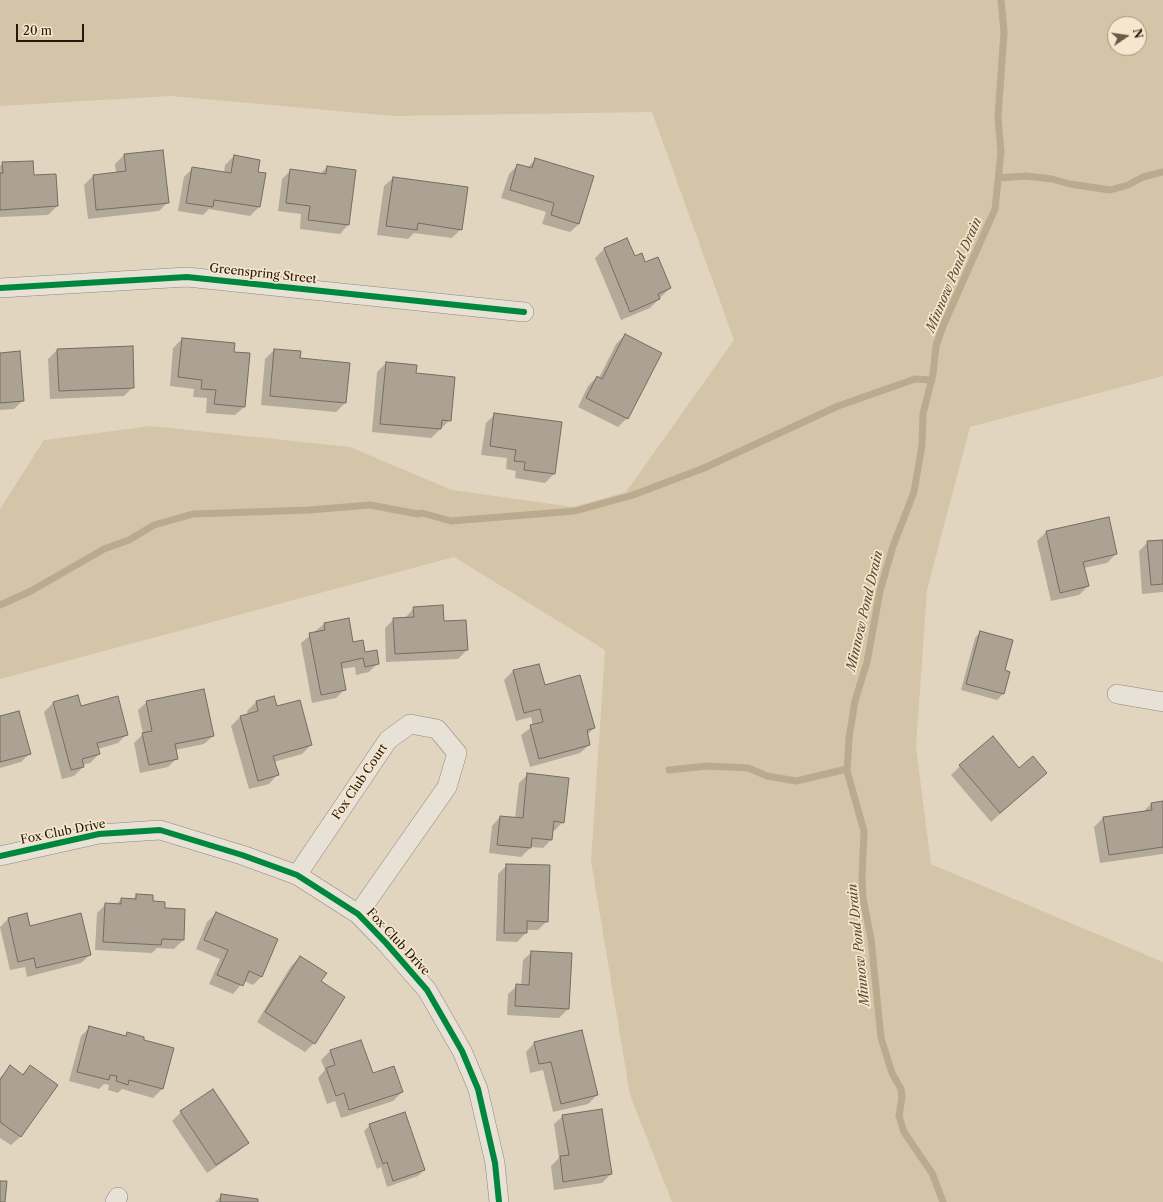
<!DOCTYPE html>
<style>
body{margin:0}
#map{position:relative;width:1163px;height:1202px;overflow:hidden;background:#e1d5c0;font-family:"Libre Caslon Text",serif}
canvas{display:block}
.north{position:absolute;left:1107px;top:16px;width:40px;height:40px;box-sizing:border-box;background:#f5e6cd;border:1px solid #a1947f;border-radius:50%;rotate:77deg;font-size:11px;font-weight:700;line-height:16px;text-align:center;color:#24180a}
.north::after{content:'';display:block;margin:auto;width:14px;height:18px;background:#665a4a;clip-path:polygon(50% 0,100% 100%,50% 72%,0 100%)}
.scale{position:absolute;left:16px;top:24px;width:68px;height:18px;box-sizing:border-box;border:2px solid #24180a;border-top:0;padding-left:5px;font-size:12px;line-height:14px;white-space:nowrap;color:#24180a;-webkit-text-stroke:3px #f5e6cd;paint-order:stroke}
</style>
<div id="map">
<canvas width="1163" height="1202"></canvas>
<div class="north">N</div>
<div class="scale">20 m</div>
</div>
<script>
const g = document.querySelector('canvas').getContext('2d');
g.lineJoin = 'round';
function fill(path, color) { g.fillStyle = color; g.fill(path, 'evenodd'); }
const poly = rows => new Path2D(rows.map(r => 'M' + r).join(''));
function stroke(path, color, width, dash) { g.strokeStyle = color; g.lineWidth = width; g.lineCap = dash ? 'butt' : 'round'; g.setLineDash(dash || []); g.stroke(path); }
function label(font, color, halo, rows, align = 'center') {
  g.font = font + ' "Libre Caslon Text",serif'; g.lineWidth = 3.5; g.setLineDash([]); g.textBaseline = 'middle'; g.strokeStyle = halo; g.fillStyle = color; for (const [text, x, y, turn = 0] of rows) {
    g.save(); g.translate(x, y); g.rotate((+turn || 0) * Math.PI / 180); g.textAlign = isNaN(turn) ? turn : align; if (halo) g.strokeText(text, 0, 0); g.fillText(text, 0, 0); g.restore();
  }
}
const green = poly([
 [0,0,1163,0,1163,376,970,427,927,590,916,747,931,864,1163,962,1163,1202,672,1202,630,1095,591,861,605,650,454,557,0,679,0,509,44,440,151,426,350,447,452,490,573,507,626,492,734,340,652,112,393,116,171,96,0,106],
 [1115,24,1139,24,1139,48,1115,48]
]);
const shadow = poly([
 [162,151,168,202,159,211,88,219,84,185,93,176,116,173,115,164,124,155],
 [234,156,257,172,265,174,259,207,250,216,209,209,203,215,178,211,184,177,193,168,224,173,225,165],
 [536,159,579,224,570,232,542,224,546,212,501,198,509,174,518,165,527,168],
 [3,163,33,176,57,206,48,215,0,217,0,166],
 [327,167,355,171,348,225,340,234,300,229,301,214,278,211,282,179,291,170,320,174],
 [393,178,461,229,452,238,414,233,408,239,377,235,384,186],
 [627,240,634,257,645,263,670,288,650,308,621,320,595,258,604,249],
 [625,335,660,353,627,418,618,427,578,407,588,386,597,377,599,378,616,344],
 [182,339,233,353,244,407,235,415,206,413,207,398,193,397,194,389,170,386,173,348],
 [57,350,133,387,124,396,50,399,48,359],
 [274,350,299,359,349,364,345,403,336,412,261,405,265,359],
 [0,354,23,400,14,409,0,410],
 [386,363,415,374,450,420,431,438,372,432,377,372],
 [495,414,554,474,545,483,515,478,516,471,506,469,507,458,481,455,486,423],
 [1108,518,1116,554,1107,563,1084,568,1088,586,1079,595,1051,601,1037,541,1046,532],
 [1163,541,1163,592,1142,594,1139,551,1148,542],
 [414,608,443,622,467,650,458,659,386,662,385,628,394,619,405,618],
 [348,619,353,644,378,663,369,672,356,675,355,667,341,669,345,689,336,698,312,703,301,643,324,624],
 [980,632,1004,671,1009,672,1003,694,997,700,961,690,975,638],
 [538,665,544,686,594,728,587,735,589,745,580,753,530,767,521,735,533,726,531,717,516,721,504,680,513,671],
 [274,697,276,708,311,745,302,754,274,762,277,775,269,784,249,789,231,726,240,717,248,715,247,711,256,702],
 [147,702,213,736,204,744,175,750,177,758,168,767,140,773,134,743,143,734,138,710],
 [53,703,81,707,127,734,118,743,98,749,99,754,90,763,82,765,83,767,74,776,62,779,44,712],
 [0,717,30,753,21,762,0,768],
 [960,766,1046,773,991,822,951,775],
 [528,774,563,822,554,831,552,831,551,840,543,848,531,847,521,857,489,853,492,826,500,817,515,818,519,783],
 [1163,802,1163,854,1100,863,1094,827,1103,818,1143,812,1151,804],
 [507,865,547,921,538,930,526,930,526,933,517,942,496,941,498,874],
 [137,895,164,909,184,910,183,940,174,949,157,948,152,953,95,950,97,913,106,904,116,905,121,899,132,900],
 [216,913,262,976,253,985,244,981,233,994,209,984,220,959,196,949,207,922],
 [26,915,29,927,90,955,81,963,27,977,25,967,10,970,0,927,8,919],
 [532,952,568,1009,559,1018,507,1015,508,994,517,986,521,986,523,960],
 [300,957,319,982,314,1043,305,1052,257,1022,291,966],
 [90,1027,124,1037,127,1033,142,1040,173,1049,162,1089,153,1098,122,1089,118,1093,108,1090,109,1085,104,1084,99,1089,69,1081,81,1036],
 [361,1041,372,1075,402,1092,393,1101,341,1118,335,1101,327,1104,318,1078,325,1070,321,1060,330,1051],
 [534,1043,597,1095,588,1104,553,1112,543,1070,530,1073,526,1052],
 [30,1066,57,1085,20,1137,11,1145,0,1138,0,1078,10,1067,22,1075],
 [181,1112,247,1143,239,1151,207,1173,172,1121],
 [563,1116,611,1174,602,1183,554,1190,551,1166,559,1158,554,1124],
 [370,1125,424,1170,418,1176,387,1187,381,1167,377,1169,364,1131],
 [222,1195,257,1202,215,1202]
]);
const stream = poly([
 [999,178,1026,176,1052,179,1070,184,1110,190,1128,185,1143,177,1163,172],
 [0,605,31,591,104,549,129,540,154,525,193,514,309,510,370,505,418,514,422,513,451,521,575,511,633,495,704,468,838,406,915,379,932,380],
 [669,770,707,766,748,768,767,776,796,781,847,769],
 [943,1202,932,1173,904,1132,899,1116,902,1097,901,1089,892,1073,881,1038,871,939,863,898,862,877,864,831,847,771,849,738,855,701,867,662,880,591,893,546,914,492,922,445,923,414,933,374,936,346,943,326,995,209,1001,152,998,117,1004,32,1001,0]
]);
const building = poly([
 [163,150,169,203,96,210,93,175,126,171,124,154,163,150],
 [234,155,260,160,258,172,266,173,260,207,214,200,213,207,186,203,192,167,231,173,234,155],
 [535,158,594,176,579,224,551,215,554,203,510,190,517,164,532,168,535,158],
 [33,161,34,175,56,174,58,206,0,210,0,173,3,173,2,162,33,161],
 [327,166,356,170,349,225,308,220,310,206,286,203,290,169,326,174,327,166],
 [393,177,468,187,462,230,418,223,417,230,386,226,393,177],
 [627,238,635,256,642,253,645,262,658,257,671,288,658,294,660,299,630,312,604,248,627,238],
 [625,334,662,353,628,419,586,398,597,376,602,379,625,334],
 [182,338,235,343,234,352,250,353,245,407,214,404,216,390,201,389,202,380,178,377,182,338],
 [133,346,134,388,59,391,57,349,133,346],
 [274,349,301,351,300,358,350,363,346,403,270,396,274,349],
 [20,351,24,401,0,403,0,353,20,351],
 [386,362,417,365,416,373,455,377,451,421,442,420,441,429,380,424,386,362],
 [494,413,562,422,555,474,524,470,525,462,514,461,516,450,490,446,494,413],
 [1109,517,1117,554,1083,562,1089,586,1060,593,1046,531,1109,517],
 [1163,540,1163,584,1151,585,1147,541,1163,540],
 [443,605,444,621,466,620,468,650,395,654,393,618,414,617,413,607,443,605],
 [349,618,353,642,363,640,365,652,377,650,379,664,365,667,363,658,341,663,346,690,321,695,309,633,325,630,324,623,349,618],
 [980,631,1013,640,1005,670,1010,672,1004,694,966,684,980,631],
 [539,664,545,685,580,675,595,728,587,730,590,745,539,759,530,725,543,722,540,709,524,713,513,670,539,664],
 [204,689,214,736,175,744,178,759,149,765,142,733,152,731,146,701,204,689],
 [78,695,81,706,118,696,128,735,97,743,100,754,82,759,84,767,71,770,53,702,78,695],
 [274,696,277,706,300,700,312,745,273,756,279,775,258,781,240,716,258,711,256,701,274,696],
 [19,711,31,754,0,762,0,716,19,711],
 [993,736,1019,768,1033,756,1047,773,1000,813,959,765,993,736],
 [527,773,569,778,564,823,554,821,552,840,532,838,531,848,497,845,500,816,523,818,527,773],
 [1163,801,1163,847,1109,855,1103,817,1152,810,1151,803,1163,801],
 [506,864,550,865,548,922,527,921,527,933,504,933,506,864],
 [136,894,153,895,153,901,165,902,165,908,185,909,184,940,162,939,161,945,103,942,105,903,121,904,121,898,136,899,136,894],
 [216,912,278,939,262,977,249,971,243,986,217,975,228,950,204,940,216,912],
 [27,913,30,926,81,913,91,955,36,968,34,958,18,962,8,918,27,913],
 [531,951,572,953,569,1009,515,1006,516,984,529,985,531,951],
 [300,956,327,973,321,981,345,997,315,1044,265,1012,300,956],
 [89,1026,126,1036,127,1032,144,1037,144,1040,174,1048,163,1089,129,1080,128,1085,116,1081,117,1076,110,1075,109,1080,77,1072,89,1026],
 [582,1030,598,1095,561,1104,551,1062,539,1064,534,1042,582,1030],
 [361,1040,373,1073,394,1066,403,1092,349,1110,344,1093,336,1096,326,1068,335,1065,330,1050,361,1040],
 [10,1065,23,1075,30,1065,58,1085,21,1137,0,1122,0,1080,10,1065],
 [213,1089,249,1143,216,1165,180,1111,213,1089],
 [602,1109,612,1174,563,1182,560,1156,569,1155,562,1115,602,1109],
 [405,1112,425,1170,393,1181,387,1162,383,1164,369,1124,405,1112],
 [0,1181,7,1181,5,1202,0,1202,0,1181],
 [221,1194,258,1199,258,1202,220,1202,221,1194]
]);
const minor = poly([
 [0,288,187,277,524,312],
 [1117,694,1163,702],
 [0,856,99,834,160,830,242,855,297,875,358,914,386,943,427,990,462,1051,478,1089,495,1163,499,1202],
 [297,875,388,740,410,724,437,729,457,753,447,787,358,914],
 [115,1202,118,1197]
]);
const cycleway = poly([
 [0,288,187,277,524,312],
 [0,856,99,834,160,830,242,855,297,875,358,914,386,943,427,990,462,1051,478,1089,495,1163,499,1202]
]);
const streetNames = [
 ["Greenspring Street",263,274,6],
 ["Fox Club Court",360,782,-56],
 ["Fox Club Drive",63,832,-11],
 ["Fox Club Drive",398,942,47]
];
const waterNames = [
 ["Minnow Pond Drain",954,275,-67],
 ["Minnow Pond Drain",865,611,-77],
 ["Minnow Pond Drain",859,945,-96]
];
fill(green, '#d5c5a8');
fill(shadow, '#0003');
stroke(stream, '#baaa8e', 7);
fill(building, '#aba294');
stroke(building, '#756c60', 1);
stroke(minor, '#8f8679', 20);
stroke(minor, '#e7e1d6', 19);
stroke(cycleway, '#00873e', 6);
label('12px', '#24180a', '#f5e6cd', streetNames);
label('italic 13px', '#5a4b36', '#f5e6cd', waterNames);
</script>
